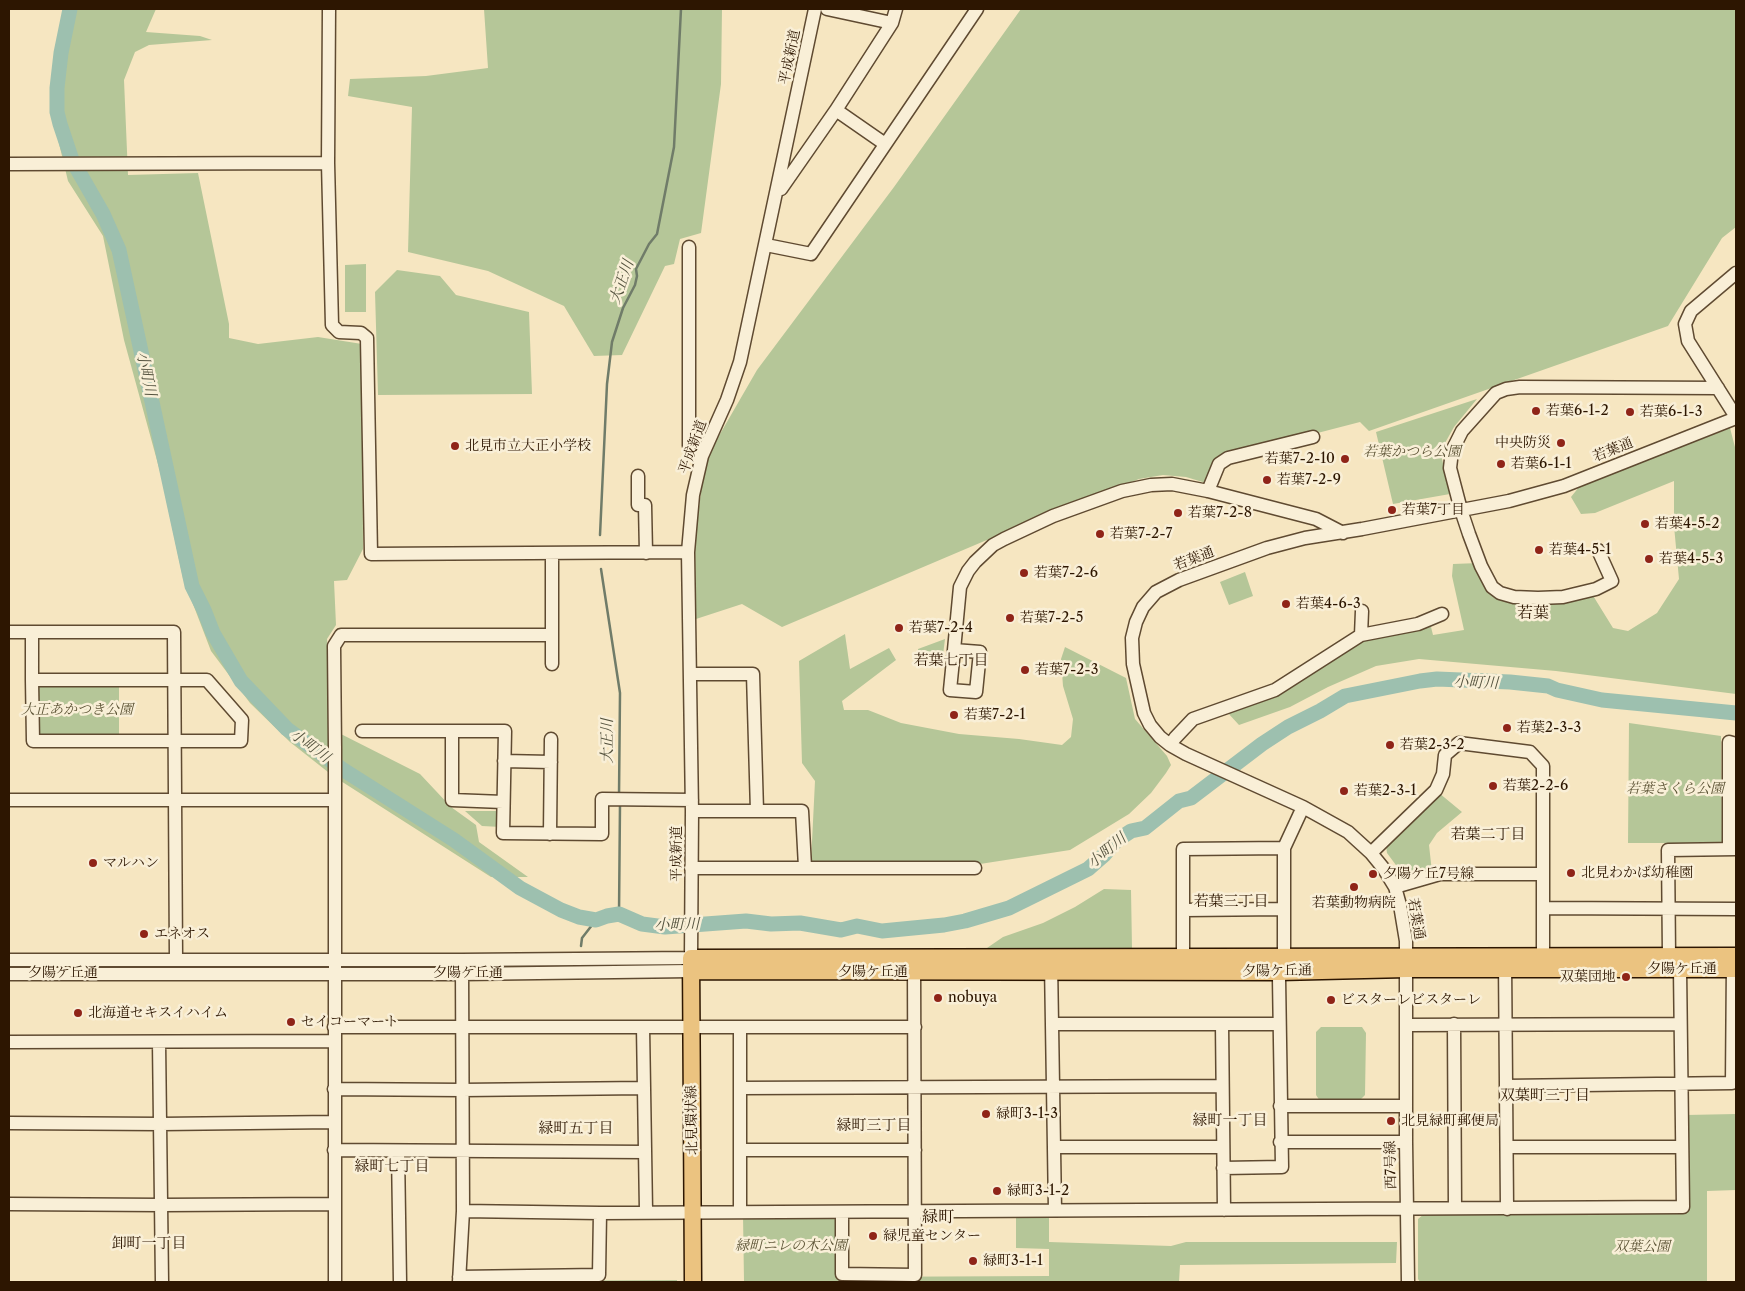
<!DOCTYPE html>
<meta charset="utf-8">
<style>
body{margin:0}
#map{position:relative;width:1745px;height:1291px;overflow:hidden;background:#f6e6c1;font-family:"Libre Caslon Text",serif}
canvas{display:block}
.frame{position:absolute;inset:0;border:10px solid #2d1601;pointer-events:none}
</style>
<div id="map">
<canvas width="1745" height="1291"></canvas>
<div class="frame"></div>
</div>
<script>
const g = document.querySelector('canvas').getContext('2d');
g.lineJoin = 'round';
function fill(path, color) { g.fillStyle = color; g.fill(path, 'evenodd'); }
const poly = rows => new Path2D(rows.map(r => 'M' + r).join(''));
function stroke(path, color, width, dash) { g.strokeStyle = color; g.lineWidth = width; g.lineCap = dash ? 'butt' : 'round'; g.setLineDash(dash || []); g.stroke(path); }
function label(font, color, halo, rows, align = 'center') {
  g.font = font + ' "Libre Caslon Text","Noto Serif JP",serif'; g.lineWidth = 5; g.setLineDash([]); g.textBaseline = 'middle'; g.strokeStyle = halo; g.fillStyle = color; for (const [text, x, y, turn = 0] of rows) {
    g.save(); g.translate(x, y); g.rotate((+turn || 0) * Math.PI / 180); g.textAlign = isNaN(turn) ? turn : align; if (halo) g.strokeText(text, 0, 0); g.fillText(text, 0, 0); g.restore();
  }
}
const green = poly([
 [63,9,156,9,146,32,200,36,212,40,149,45,135,52,124,80,128,175,198,173,229,324,229,338,258,344,318,337,362,344,363,549,347,580,334,581,336,625,327,639,331,729,420,774,451,807,476,825,479,842,528,877,491,877,333,776,290,742,250,703,211,651,183,578,161,475,124,340,103,236,68,181,51,110],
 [484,9,722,9,721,84,701,233,680,239,674,264,665,266,622,355,594,356,564,306,488,271,408,252,412,107,348,96,350,79,426,76,488,68],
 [1021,9,1736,9,1736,227,1722,238,1668,326,1369,431,1360,422,1217,459,1206,483,1186,477,1163,475,1139,479,1008,531,782,627,742,604,696,619,695,539,705,460,757,370,894,187],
 [366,264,366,312,345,312,345,265],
 [397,270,440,276,456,295,529,312,532,394,378,395,375,292],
 [1477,399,1454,427,1445,443,1442,459,1450,494,1393,504,1376,432],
 [1730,428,1736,451,1736,694,1556,671,1419,659,1376,666,1328,687,1290,707,1239,725,1227,712,1364,636,1401,629,1431,627,1433,635,1464,630,1452,576,1453,564,1479,563,1510,601,1536,604,1565,603,1592,594,1613,628,1628,631,1657,613,1679,579,1674,526,1674,481,1595,513,1581,514,1571,497,1579,487],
 [1245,572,1253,596,1229,605,1220,582],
 [845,634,850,669,889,648,896,660,842,701,844,710,868,710,901,723,959,734,1019,739,1062,745,1071,737,1073,719,1063,686,1061,659,1065,647,1126,678,1135,719,1167,756,1171,765,1166,773,1151,793,1129,814,1070,850,980,864,811,862,815,781,802,763,799,661],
 [945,639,942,663,918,660,918,649],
 [39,684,119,684,119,737,38,737,35,688],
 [1629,723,1721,736,1722,843,1628,843],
 [1439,793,1462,812,1437,833,1429,845,1432,872,1404,876,1387,853,1386,845],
 [465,811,501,811,501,827,482,826],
 [1104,889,1131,890,1132,948,987,948,1003,937,1043,923,1075,907],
 [1321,1027,1362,1027,1366,1033,1365,1095,1359,1101,1320,1101,1316,1095,1316,1032],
 [1736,1114,1736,1190,1707,1191,1707,1282,1420,1282,1418,1279,1418,1219,1424,1214,1687,1211,1686,1115],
 [743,1215,838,1215,837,1277,1049,1276,1049,1249,1016,1248,1016,1215,1049,1215,1049,1242,1171,1246,1186,1242,1397,1242,1396,1263,1180,1265,1179,1282,702,1282,744,1281],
 [677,1280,677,1282,467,1282,467,1281]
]);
const stream = poly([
 [600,535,607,384,612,342,623,308,635,285,637,276,636,269,649,244,657,234,674,147,681,9],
 [601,569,620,693,619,796],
 [619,914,620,804],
 [581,946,582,938,596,920]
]);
const river = poly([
 [70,9,61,53,57,88,57,112,60,124,72,160,103,214,119,250,192,586,204,610,213,633,241,681,287,729,342,769,454,840,520,888,561,910,579,917,596,920,607,916,619,914,642,924,665,927,746,921,771,924,800,923,841,930,857,926,882,931,944,925,965,921,1009,908,1088,869,1104,855,1116,841,1131,831,1145,828,1179,801,1191,798,1262,744,1288,727,1320,711,1345,696,1420,681,1437,679,1510,682,1548,686,1557,690,1602,700,1736,713]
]);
const minor = poly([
 [329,9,328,163,332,325,339,332,361,333,367,338,371,554,688,552],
 [827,9,892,23],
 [836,110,885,144],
 [9,164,328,163],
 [781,189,836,110,892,23,896,9],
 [766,245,811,254,977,9],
 [689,247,689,446,702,456],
 [1736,273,1691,311,1685,324,1688,341,1736,417],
 [638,476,638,505,645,505,646,553],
 [1208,491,1219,464,1228,458,1313,437],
 [1598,550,1612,581,1596,589,1563,597,1538,598,1514,597,1500,593,1492,587,1481,566,1469,534,1461,510,1450,468,1452,451,1462,431,1496,393,1506,389,1520,387,1718,388],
 [9,632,174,632,176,959],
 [1361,635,1362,611],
 [954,650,960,587,968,571,975,562,993,545,1004,539,1053,516,1122,491,1151,485,1172,484,1208,491,1316,519,1343,533],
 [954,650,980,652,976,692,950,690,954,650],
 [552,664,552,554],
 [690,674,753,674,757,811],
 [32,680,207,680,242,720,241,741,33,741,32,680,32,632],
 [362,731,505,731,503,833,602,834,602,799,692,800],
 [452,731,452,800,503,802],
 [1170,745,1175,738,1193,719,1275,690,1361,635,1418,624,1442,614],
 [504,761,551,762],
 [9,800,335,800],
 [692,811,802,811,805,867],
 [550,834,551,739],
 [1729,849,1729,742,1736,744],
 [1371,853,1436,790,1443,774,1445,755,1459,743,1530,752,1543,766,1543,965],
 [691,868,975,868],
 [1395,887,1440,874,1542,874],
 [1543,908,1736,909],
 [1184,910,1283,909],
 [9,960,462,960,691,958,692,811,688,552,693,495,702,456,727,400,740,362,815,9],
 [1505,961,1507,1209],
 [1051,963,1055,1210],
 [1183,964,1183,849,1284,848],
 [9,974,462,974,691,971],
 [1052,1024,1279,1024],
 [1222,1024,1224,1210],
 [1454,1024,1455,1208],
 [1407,1025,1680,1024],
 [334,1027,915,1027],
 [643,1027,646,1211],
 [9,1042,334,1041],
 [159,1042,162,1282],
 [1506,1086,1732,1083,1733,962],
 [740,1088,1222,1086],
 [334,1089,462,1090,644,1088],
 [1280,1106,1406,1106],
 [9,1123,161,1124,334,1122],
 [1280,1142,1406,1142],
 [1054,1147,1223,1147],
 [1507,1147,1681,1147],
 [334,1150,645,1152],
 [740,1150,915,1150],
 [398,1151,400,1282],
 [1223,1168,1282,1167,1279,978,1279,972,1284,957,1284,848,1303,807],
 [9,1204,162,1205,335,1204],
 [463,1211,600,1213,1683,1207,1680,969,1669,956,1668,850,1736,849],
 [740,1211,740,1028],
 [842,1212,842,1274,915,1275,914,963],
 [459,1277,599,1275,600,1213],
 [335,1282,335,749,334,646,341,635,552,635],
 [459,1282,463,1211,462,967],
 [1408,1282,1406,1142,1406,941,1400,905,1395,887,1384,869,1371,853,1348,832,1303,807,1186,754,1170,745,1160,737,1150,725,1144,713,1133,664,1132,638,1136,622,1143,607,1156,592,1179,580,1267,548,1305,538,1362,529,1509,501,1564,486,1736,418]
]);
const major = poly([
 [691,971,1279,972,1407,969,1736,969],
 [693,1282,691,958,1736,956]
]);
const markers = [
 [1536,411,5,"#8f2418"],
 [1630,412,5,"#8f2418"],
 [1561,443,5,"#8f2418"],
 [455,446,5,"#8f2418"],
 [1345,459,5,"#8f2418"],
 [1501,464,5,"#8f2418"],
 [1267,480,5,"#8f2418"],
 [1392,510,5,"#8f2418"],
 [1178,513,5,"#8f2418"],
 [1645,524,5,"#8f2418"],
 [1100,534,5,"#8f2418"],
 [1539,550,5,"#8f2418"],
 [1649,559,5,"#8f2418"],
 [1024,573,5,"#8f2418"],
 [1286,604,5,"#8f2418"],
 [1010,618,5,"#8f2418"],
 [899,628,5,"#8f2418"],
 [1025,670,5,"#8f2418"],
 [954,715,5,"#8f2418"],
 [1507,728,5,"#8f2418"],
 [1390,745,5,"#8f2418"],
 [1493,786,5,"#8f2418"],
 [1344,791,5,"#8f2418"],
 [93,863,5,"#8f2418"],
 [1571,873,5,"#8f2418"],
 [1373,874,5,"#8f2418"],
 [1354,887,5,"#8f2418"],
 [144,934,5,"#8f2418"],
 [1626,977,5,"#8f2418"],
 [938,998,5,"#8f2418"],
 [1331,1000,5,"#8f2418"],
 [78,1013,5,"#8f2418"],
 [291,1022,5,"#8f2418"],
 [986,1114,5,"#8f2418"],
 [1391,1121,5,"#8f2418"],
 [997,1191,5,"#8f2418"],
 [873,1236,5,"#8f2418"],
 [973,1261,5,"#8f2418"]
];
const streetNames = [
 ["平成新道",790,57,-78],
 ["平成新道",693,447,-70],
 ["若葉通",1613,450,-22],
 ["若葉通",1194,559,-21],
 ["平成新道",677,854,-90],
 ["若葉通",1416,919,80],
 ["夕陽ケ丘通",1682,969],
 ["夕陽ケ丘通",1277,971,-1],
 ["夕陽ケ丘通",873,972],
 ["夕陽ケ丘通",63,973],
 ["夕陽ケ丘通",468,973],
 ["北見環状線",692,1120,-91],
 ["西7号線",1391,1165,-91]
];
const poiNames = [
 ["若葉6-1-2",1546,411],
 ["若葉6-1-3",1640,412],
 ["中央防災",1551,443,"right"],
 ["北見市立大正小学校",465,446],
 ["若葉7-2-10",1335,459,"right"],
 ["若葉6-1-1",1511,464],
 ["若葉7-2-9",1277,480],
 ["若葉7丁目",1402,510],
 ["若葉7-2-8",1188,513],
 ["若葉4-5-2",1655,524],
 ["若葉7-2-7",1110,534],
 ["若葉4-5-1",1549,550],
 ["若葉4-5-3",1659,559],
 ["若葉7-2-6",1034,573],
 ["若葉4-6-3",1296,604],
 ["若葉7-2-5",1020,618],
 ["若葉7-2-4",909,628],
 ["若葉7-2-3",1035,670],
 ["若葉7-2-1",964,715],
 ["若葉2-3-3",1517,728],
 ["若葉2-3-2",1400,745],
 ["若葉2-2-6",1503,786],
 ["若葉2-3-1",1354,791],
 ["マルハン",103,863],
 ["北見わかば幼稚園",1581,873],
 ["夕陽ケ丘7号線",1383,874],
 ["若葉動物病院",1354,903,"center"],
 ["エネオス",154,934],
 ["双葉団地",1616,977,"right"],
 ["nobuya",948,998],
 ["ビスターレビスターレ",1341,1000],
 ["北海道セキスイハイム",88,1013],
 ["セイコーマート",301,1022],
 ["緑町3-1-3",996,1114],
 ["北見緑町郵便局",1401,1121],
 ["緑町3-1-2",1007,1191],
 ["緑児童センター",883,1236],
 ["緑町3-1-1",983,1261]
];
const parkNames = [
 ["若葉かつら公園",1412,452],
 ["大正あかつき公園",77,710],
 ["若葉さくら公園",1675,789],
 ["緑町ニレの木公園",791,1246],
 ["双葉公園",1642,1247]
];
const waterNames = [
 ["大正川",622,282,-71],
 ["小町川",146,374,78],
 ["小町川",1476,683,2],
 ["大正川",608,741,-90],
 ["小町川",310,746,36],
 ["小町川",1107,851,-40],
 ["小町川",677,925,-1]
];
const neighbourhoodNames = [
 ["若葉七丁目",951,661],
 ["若葉二丁目",1488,835],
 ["若葉三丁目",1231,902],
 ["双葉町三丁目",1545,1096],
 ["緑町一丁目",1230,1121],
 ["緑町三丁目",874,1126],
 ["緑町五丁目",576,1129],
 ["緑町七丁目",392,1167],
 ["卸町一丁目",149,1244]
];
const quarterNames = [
 ["若葉",1533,613],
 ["緑町",938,1217]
];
fill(green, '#b5c698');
stroke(stream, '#707c69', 2.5);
stroke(river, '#9dc0af', 15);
stroke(minor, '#5f4a31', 15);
stroke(major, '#2d1601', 19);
stroke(minor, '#f9efd7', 12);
stroke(major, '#ebc380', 16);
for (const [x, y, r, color] of markers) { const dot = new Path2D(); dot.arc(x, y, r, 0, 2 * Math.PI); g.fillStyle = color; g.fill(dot); stroke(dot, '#f9efd7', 2); }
label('14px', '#2d1601', '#f9efd7', streetNames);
label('14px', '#2d1601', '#f9efd7', poiNames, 'left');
label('italic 14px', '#5d5436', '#f9efd7', parkNames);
label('italic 15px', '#54523e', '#f9efd7', waterNames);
label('15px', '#2d1601', '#f9efd7', neighbourhoodNames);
label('16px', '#2d1601', '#f9efd7', quarterNames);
</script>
